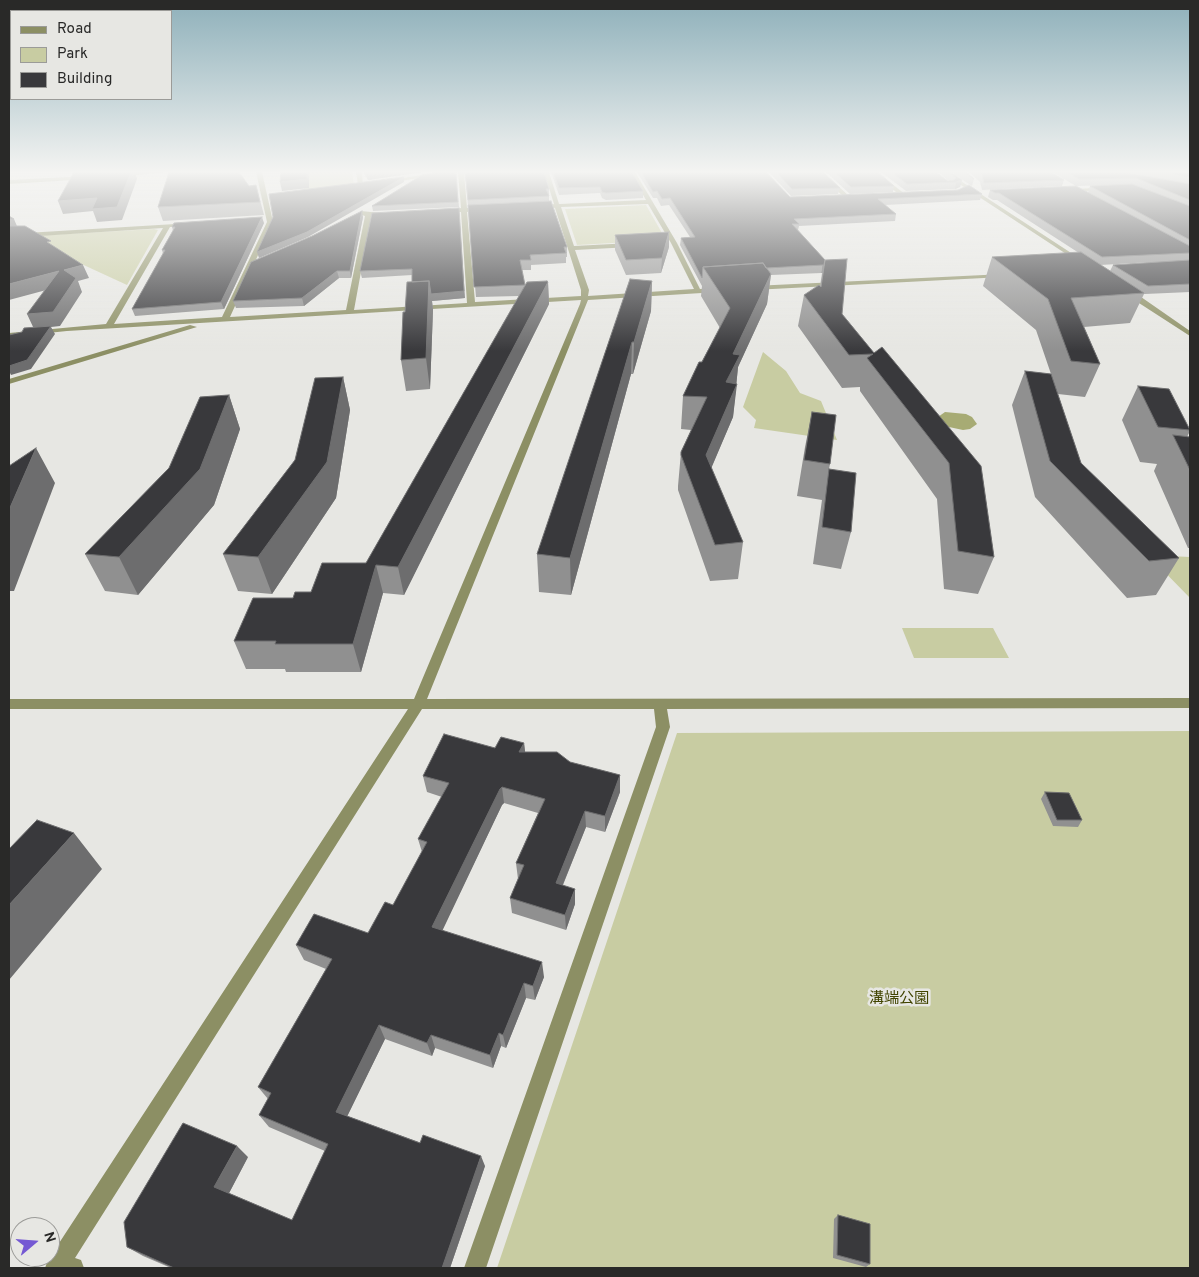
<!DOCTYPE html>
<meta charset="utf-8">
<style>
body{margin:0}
#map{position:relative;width:1199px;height:1277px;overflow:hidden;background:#e7e7e3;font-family:Overpass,sans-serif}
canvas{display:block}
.frame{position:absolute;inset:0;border:10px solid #292928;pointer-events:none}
.legend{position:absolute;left:10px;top:10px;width:162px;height:90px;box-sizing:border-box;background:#e7e7e3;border:1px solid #9b9b98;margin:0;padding:6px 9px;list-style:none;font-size:15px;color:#292928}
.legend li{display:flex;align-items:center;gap:10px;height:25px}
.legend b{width:25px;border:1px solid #9b9b98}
.north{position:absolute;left:10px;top:1217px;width:50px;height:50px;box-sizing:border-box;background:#e7e7e3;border:1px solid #9b9b98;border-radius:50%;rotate:72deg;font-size:14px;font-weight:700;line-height:20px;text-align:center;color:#292928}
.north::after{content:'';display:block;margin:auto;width:18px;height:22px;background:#7559d3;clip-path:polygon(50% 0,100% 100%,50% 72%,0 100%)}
</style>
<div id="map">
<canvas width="1199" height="1277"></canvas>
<div class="frame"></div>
<ul class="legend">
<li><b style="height:6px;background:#8c8f64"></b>Road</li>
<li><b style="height:14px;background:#c8cca2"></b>Park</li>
<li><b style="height:14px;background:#39393c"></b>Building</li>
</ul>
<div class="north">N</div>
</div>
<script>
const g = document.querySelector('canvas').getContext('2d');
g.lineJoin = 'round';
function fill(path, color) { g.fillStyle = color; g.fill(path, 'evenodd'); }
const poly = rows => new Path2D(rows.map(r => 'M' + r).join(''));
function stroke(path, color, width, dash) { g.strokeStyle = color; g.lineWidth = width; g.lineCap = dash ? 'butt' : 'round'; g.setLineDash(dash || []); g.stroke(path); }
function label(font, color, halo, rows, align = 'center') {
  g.font = font + ' Overpass,"Noto Sans JP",sans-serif'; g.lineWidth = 5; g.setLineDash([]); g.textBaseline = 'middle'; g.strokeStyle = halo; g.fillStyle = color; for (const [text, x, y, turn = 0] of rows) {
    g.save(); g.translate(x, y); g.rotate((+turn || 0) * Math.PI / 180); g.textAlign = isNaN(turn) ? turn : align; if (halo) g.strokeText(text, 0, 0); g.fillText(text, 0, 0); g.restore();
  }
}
const green = poly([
 [304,172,352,172,354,184,304,191],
 [646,205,666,240,577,245,565,209],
 [154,229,158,230,127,285,36,243,30,236],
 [763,352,786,371,800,393,821,401,837,440,754,428,756,420,743,407],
 [1148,555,1190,557,1190,598],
 [902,628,993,628,1009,658,914,658],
 [1190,731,1190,1268,497,1268,677,733]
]);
const water = poly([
 [945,412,966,414,972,417,977,424,970,429,963,430,949,427,938,417]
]);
const minor = poly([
 [135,172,166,172,119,177,116,175,135,172],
 [256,172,262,172,273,222,230,317,346,310,365,216,359,214,361,211,391,214,371,217,354,310,467,303,461,212,443,213,440,211,461,208,458,172,464,172,467,208,486,207,489,209,467,212,475,302,581,296,581,290,555,208,548,206,554,204,544,172,549,172,559,204,646,200,630,172,635,172,677,243,700,289,718,288,722,290,718,292,588,300,427,699,1190,698,1190,708,667,709,670,727,486,1268,464,1268,656,727,654,709,422,709,75,1258,81,1260,84,1268,45,1268,48,1260,408,709,9,709,9,699,414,699,580,304,581,300,67,331,9,337,9,333,106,324,163,228,9,238,9,234,192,223,190,226,170,227,114,324,222,317,267,222,256,172],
 [648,204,671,243,694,289,588,296,589,290,575,250,631,247,634,245,631,243,574,246,561,207,648,204],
 [356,172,362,172,363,186,358,185,356,172],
 [440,172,456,172,388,183,385,181,440,172],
 [817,172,823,172,849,196,849,198,845,198,817,172],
 [871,172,877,172,906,195,901,196,871,172],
 [941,172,947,172,1085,262,1080,263,941,172],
 [87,176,89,179,9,184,9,180,87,176],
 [1107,187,1105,190,1065,192,1062,190,1107,187],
 [1005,274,1005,276,1003,277,753,290,749,288,753,286,1005,274],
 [1125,290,1131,290,1190,331,1190,336,1125,294,1125,290],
 [190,325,197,327,9,384,9,379,190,325]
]);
const wall = poly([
 [364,172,422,172,368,180,364,174],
 [456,172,459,207,373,211,372,206],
 [465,172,549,189,549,201,567,247,567,257,566,257,566,263,531,265,531,270,522,270,525,286,548,282,549,304,404,595,383,593,361,672,286,672,285,669,246,669,234,641,293,598,311,592,366,563,519,296,476,297],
 [551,172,632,172,643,191,643,198,606,200,602,198,600,193,559,195],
 [637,172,766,172,790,197,982,194,980,200,885,205,896,214,895,221,799,226,798,230,825,260,842,314,874,353,981,466,994,557,978,594,944,589,937,499,860,391,860,387,842,388,798,326,804,295,820,286,822,273,771,275,767,304,738,367,733,417,711,468,743,542,738,579,710,581,678,490,678,486,681,452,691,430,681,429,683,396,720,328,701,296,702,286,680,245,681,238,690,237,669,205,661,206,657,198,653,198],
 [769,172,823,172,840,188,838,194,791,196],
 [826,172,878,172,894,186,893,192,850,194],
 [881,172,936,172,948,181,949,181,938,172,950,172,962,180,960,187,955,189,906,191],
 [951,172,966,172,974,179,972,186],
 [969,172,1051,172,1064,180,1062,186,982,190,980,182],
 [1052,172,1190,172,1190,292,1145,294,1144,294,1130,323,1084,327,1100,364,1085,397,1058,394,1081,463,1179,558,1156,595,1127,598,1035,497,1012,405,1025,371,1051,374,1036,330,983,286,992,257,1079,253,997,200,993,200,988,197,990,190,1088,192,1090,186,1116,185,1076,186],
 [1153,262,1113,265,1110,271,1100,265],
 [256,185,264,215,163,221,158,207,249,186],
 [372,213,465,298,432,301,433,310,430,389,406,391,401,360,405,312,412,282,412,275,362,278,360,271],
 [363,217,351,278,339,278,304,306,236,308,233,301],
 [264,223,224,309,135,316,132,309,163,254,162,250,173,231,172,227],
 [615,235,669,247,661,273,626,275,615,250],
 [652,281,651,311,633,374,631,374,571,595,539,592,537,554],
 [343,377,350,410,336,498,272,594,238,591,223,554,295,460],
 [1138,386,1190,429,1190,431,1187,437,1190,437,1190,548,1188,548,1154,471,1157,464,1140,462,1122,420],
 [229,395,240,429,214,505,138,595,105,591,85,554,169,468],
 [812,412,830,464,829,469,851,532,841,569,813,564,822,500,797,496,805,447],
 [524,743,525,752,570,762,620,775,620,792,605,832,586,827,563,885,575,904,566,930,512,913,510,898,518,879,516,863,538,813,504,803,502,805,442,930,544,977,535,1000,526,998,506,1048,501,1046,493,1068,435,1048,432,1056,385,1039,347,1116,485,1166,450,1268,171,1268,143,1256,127,1247,248,1157,229,1193,292,1220,325,1151,269,1127,259,1115,268,1099,258,1087,326,969,304,960,296,945,368,933,393,905,422,852,418,839,442,797,427,792,423,776,495,748],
 [1045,792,1082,820,1078,827,1053,826,1041,799],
 [838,1215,870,1264,866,1267,833,1258,834,1219]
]);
const shadedWall = poly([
 [131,172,135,172,137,179,122,220,97,222,93,211,63,214,58,201],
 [307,172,309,172,309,188,282,191,280,182],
 [371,172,422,172,368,180,366,173],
 [404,177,404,182,308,237,259,258,257,252],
 [962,180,960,187,955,189,956,182],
 [459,208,465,298,432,301,433,310,430,389,426,358,429,281],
 [362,211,363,217,351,278,350,271],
 [262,217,264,223,224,309,221,302],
 [9,219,14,219,19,231,9,233],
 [669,232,669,247,661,273,662,258],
 [83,265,89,278,78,281,82,292,60,326,51,327,55,334,31,369,11,375,9,371,9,366,34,329,27,314,64,270],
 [59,271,65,285,9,300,9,284],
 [337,271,339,278,304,306,302,298],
 [771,274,767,304,738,367,736,387,726,382,733,354],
 [652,281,651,311,633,374,634,342],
 [548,282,549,304,404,595,398,567],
 [632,342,631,374,571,595,570,558],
 [343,377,350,410,336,498,272,594,258,557],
 [737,384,733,417,702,490,706,455],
 [229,395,240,429,214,505,138,595,119,557],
 [36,448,55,483,14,591,9,591,9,510],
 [376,565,383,593,361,672,353,644],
 [524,743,526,759,519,752],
 [620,775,620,792,605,832,605,816],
 [502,787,504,803,502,805,437,942,432,927,500,789],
 [585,811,586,827,557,899,556,883],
 [74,833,102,869,9,980,9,905],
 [575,889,575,904,566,930,565,915],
 [542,962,544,977,535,1000,533,986],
 [524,983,526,998,506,1048,503,1035],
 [379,1025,385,1039,344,1123,336,1112],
 [499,1033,501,1046,493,1068,490,1055],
 [431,1035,435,1048,432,1056,427,1043],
 [237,1146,248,1157,227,1197,214,1187],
 [481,1156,485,1166,450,1268,442,1268]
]);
const building = poly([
 [74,172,131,172,117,207,92,209,97,198,58,201,74,172],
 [169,172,239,172,249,186,256,185,260,202,158,207,169,172],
 [281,172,307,172,307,179,280,182,281,172],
 [439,172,456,172,458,202,372,206,422,175,439,172],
 [465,172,544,172,549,189,546,189,549,196,468,200,465,172],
 [553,172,632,172,643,191,606,193,602,192,600,187,559,188,553,172],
 [641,172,766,172,790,197,958,190,969,185,982,194,878,199,896,214,794,219,799,224,792,224,825,260,822,273,823,265,766,268,763,263,703,267,702,278,681,238,695,237,670,198,662,199,657,191,653,192,641,172],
 [776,172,823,172,840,188,792,189,776,172],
 [834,172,878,172,894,186,851,187,834,172],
 [891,172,936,172,948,181,954,180,956,178,948,172,950,172,962,180,956,182,907,184,891,172],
 [963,172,966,172,974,179,963,172],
 [979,172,1051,172,1064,180,984,183,982,175,979,172],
 [1066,172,1124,172,1190,184,1190,200,1136,178,1079,179,1066,172],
 [1162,172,1190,172,1190,177,1162,172],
 [404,177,307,232,257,252,273,217,269,194,404,177],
 [1132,184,1190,206,1190,240,1090,186,1132,184],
 [1076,186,1190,246,1190,253,1102,257,999,193,995,193,990,190,1076,186],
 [551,201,567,247,564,247,566,253,530,255,531,260,520,260,525,285,474,287,468,205,551,201],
 [459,208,464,291,431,294,429,281,412,282,412,269,360,271,372,213,459,208],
 [362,211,350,271,337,271,302,298,233,301,251,262,312,236,362,211],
 [9,216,14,219,9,219,9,216],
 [262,217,221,302,132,309,165,250,162,250,175,227,172,227,174,223,262,217],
 [9,226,25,226,51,241,47,242,83,265,64,270,76,278,53,312,27,314,59,271,9,284,9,226],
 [669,232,662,258,626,260,615,235,669,232],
 [1081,252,1144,293,1071,298,1100,364,1071,361,1048,299,992,257,1081,252],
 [847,259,842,314,874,353,882,347,981,466,994,557,958,551,949,463,867,358,873,354,849,355,804,295,819,285,821,287,825,260,847,259],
 [1190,260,1190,284,1148,286,1113,265,1190,260],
 [763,263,771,274,733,354,740,355,726,382,737,384,706,455,743,542,715,545,681,455,681,452,707,397,683,396,699,362,702,362,730,308,703,267,763,263],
 [630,279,652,281,634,342,632,342,570,558,537,554,630,279],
 [429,281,426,358,401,360,403,312,405,312,407,282,429,281],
 [547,281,548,282,398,567,376,565,353,644,275,644,276,641,234,641,253,598,293,598,295,592,311,592,322,563,366,563,527,282,547,281],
 [51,326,27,360,9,366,9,335,22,332,24,328,51,326],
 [1025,371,1051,374,1081,463,1179,558,1149,561,1050,461,1025,371],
 [343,377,327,462,258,557,223,554,295,460,315,378,343,377],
 [1138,386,1169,389,1190,430,1158,427,1138,386],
 [229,395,200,469,119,557,85,554,169,468,200,397,229,395],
 [812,412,836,415,830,464,804,460,812,412],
 [1173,435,1190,437,1190,470,1173,435],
 [36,448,9,510,9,466,36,448],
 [829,469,856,473,851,532,822,527,829,469],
 [444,734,495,748,501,737,524,743,519,752,557,752,570,762,620,775,605,816,585,811,556,883,575,889,565,915,510,898,524,865,516,863,545,799,502,787,500,789,432,927,542,962,533,986,524,983,503,1035,499,1033,490,1055,431,1035,427,1043,379,1025,336,1112,420,1143,423,1135,481,1156,442,1268,174,1268,127,1247,124,1222,183,1123,237,1146,214,1187,292,1220,328,1144,259,1115,271,1093,258,1087,332,959,296,945,314,914,368,933,385,902,393,905,427,842,418,839,449,783,423,776,444,734],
 [1045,792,1069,793,1082,820,1057,820,1045,792],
 [37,820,74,833,9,905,9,849,37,820],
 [838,1215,870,1224,870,1264,837,1255,838,1215]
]);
const nearParknames = [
 ["溝端公園",899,1000]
];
fill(green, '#c8cca2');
fill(water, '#a7ab74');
fill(minor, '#8c8f64');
fill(wall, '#909090');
fill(shadedWall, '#6d6d6e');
fill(building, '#39393c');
stroke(building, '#6d6d6e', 1);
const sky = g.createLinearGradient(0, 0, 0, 351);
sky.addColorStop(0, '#8eb0ba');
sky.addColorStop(0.49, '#f4f4f2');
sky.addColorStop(1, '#f4f4f200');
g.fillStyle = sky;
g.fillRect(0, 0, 1199, 351);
label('15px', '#414400', '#e7e7e3', nearParknames);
</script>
